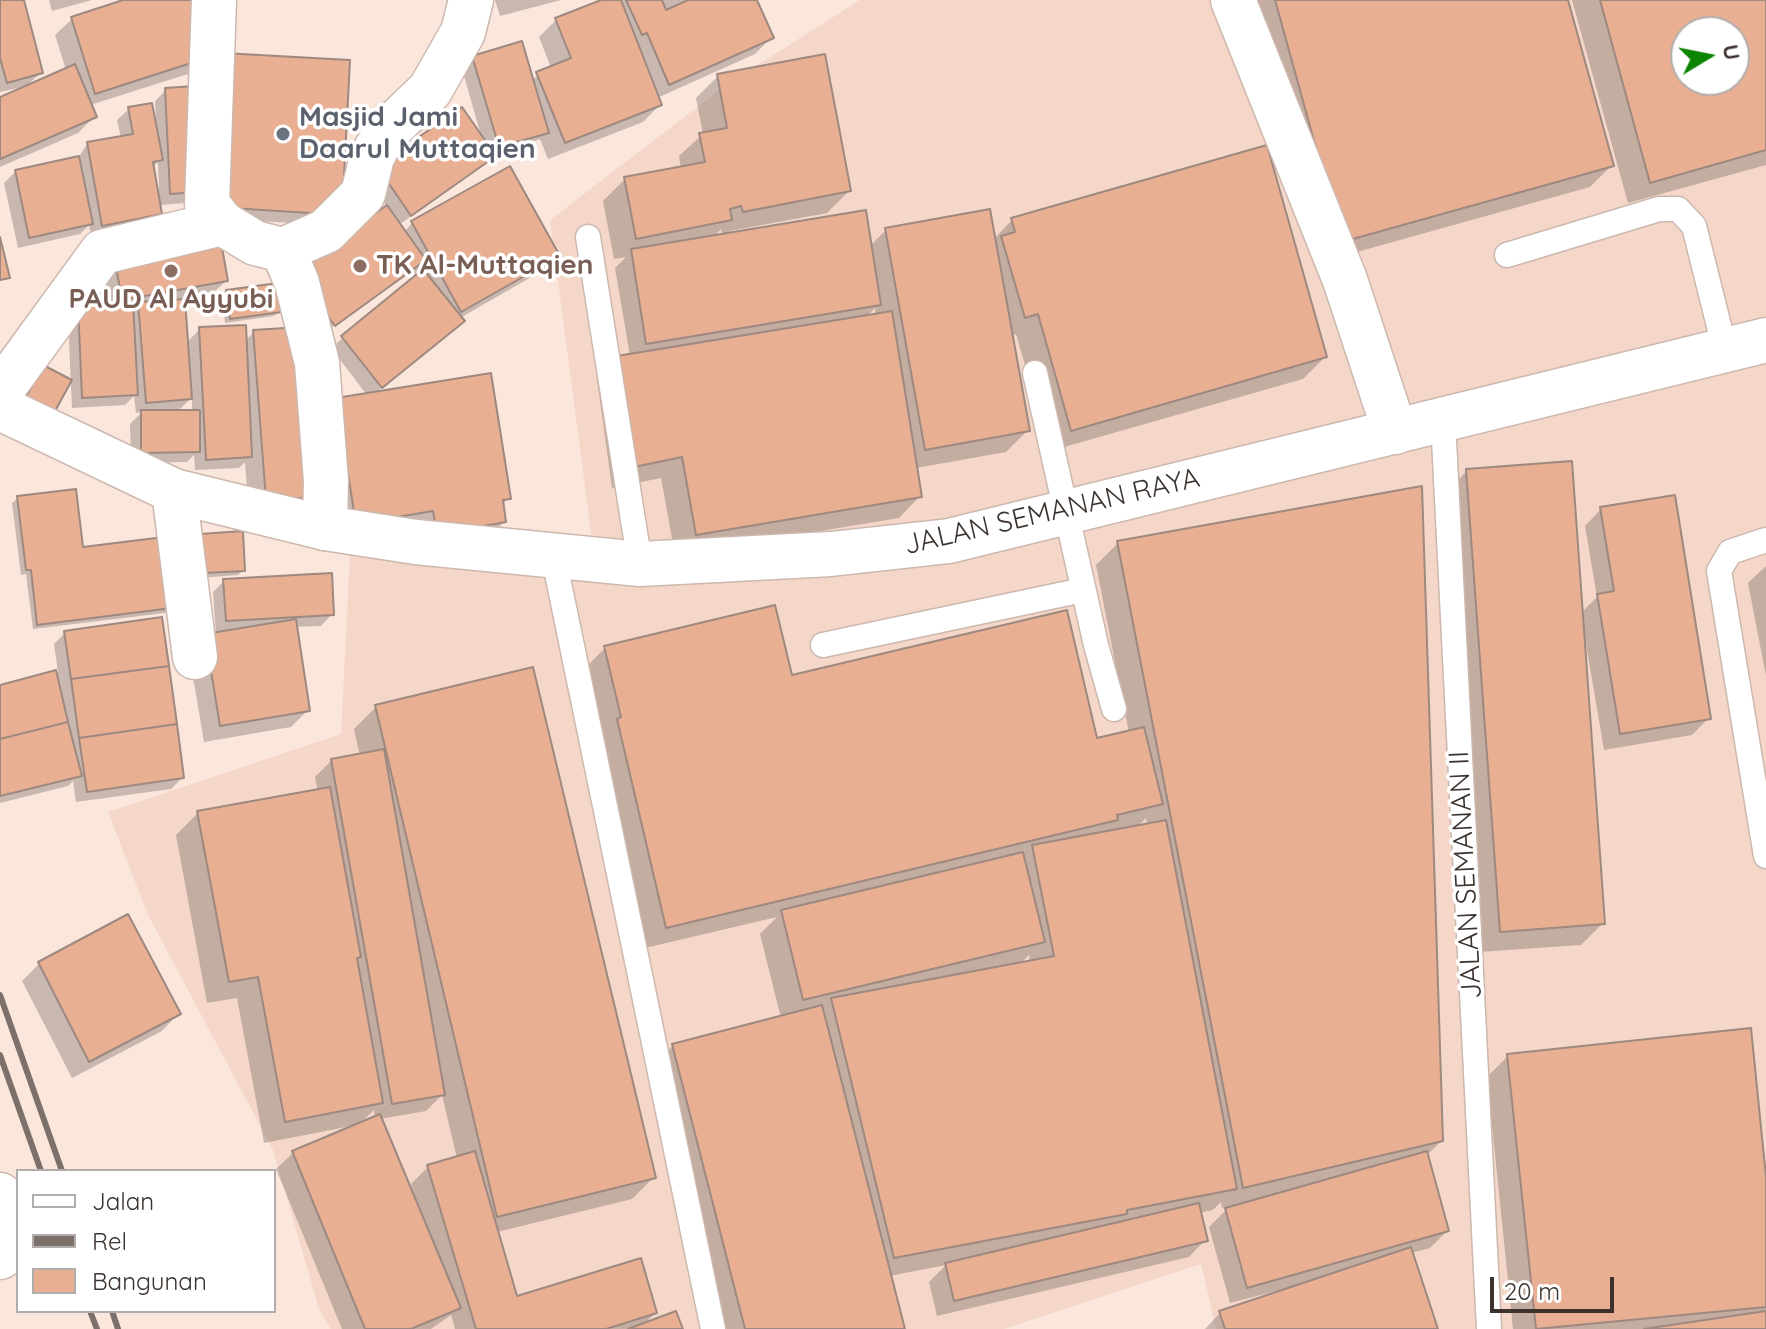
<!DOCTYPE html>
<style>
body{margin:0}
#map{position:relative;width:1766px;height:1329px;overflow:hidden;background:#fbe6dc;font-family:Quicksand,sans-serif}
canvas{display:block}
.legend{position:absolute;left:16px;top:1169px;width:260px;height:144px;box-sizing:border-box;background:#fff;border:2px solid #b1adac;margin:0;padding:10px 14px;list-style:none;font-size:24px;color:#3c332f}
.legend li{display:flex;align-items:center;gap:16px;height:40px}
.legend b{width:40px;border:2px solid #b1adac}
.north{position:absolute;left:1670px;top:16px;width:80px;height:80px;box-sizing:border-box;background:#fff;border:2px solid #b1adac;border-radius:50%;rotate:80deg;font-size:22px;font-weight:700;line-height:32px;text-align:center;color:#3c332f}
.north::after{content:'';display:block;margin:auto;width:28px;height:36px;background:#0b8500;clip-path:polygon(50% 0,100% 100%,50% 72%,0 100%)}
.scale{position:absolute;left:1490px;top:1277px;width:124px;height:36px;box-sizing:border-box;border:4px solid #3c332f;border-top:0;padding-left:10px;font-size:24px;line-height:28px;white-space:nowrap;color:#3c332f;-webkit-text-stroke:6px #fff;paint-order:stroke}
</style>
<div id="map">
<canvas width="1766" height="1329"></canvas>
<ul class="legend">
<li><b style="height:10px;background:#fff"></b>Jalan</li>
<li><b style="height:10px;background:#7d706a"></b>Rel</li>
<li><b style="height:22px;background:#e8af93"></b>Bangunan</li>
</ul>
<div class="north">U</div>
<div class="scale">20 m</div>
</div>
<script>
const g = document.querySelector('canvas').getContext('2d');
g.lineJoin = 'round';
function fill(path, color) { g.fillStyle = color; g.fill(path, 'evenodd'); }
const poly = rows => new Path2D(rows.map(r => 'M' + r).join(''));
function stroke(path, color, width, dash) { g.strokeStyle = color; g.lineWidth = width; g.lineCap = dash ? 'butt' : 'round'; g.setLineDash(dash || []); g.stroke(path); }
function label(font, color, halo, rows, align = 'center') {
  g.font = font + ' Quicksand,sans-serif'; g.lineWidth = 7; g.setLineDash([]); g.textBaseline = 'middle'; g.strokeStyle = halo; g.fillStyle = color; for (const [text, x, y, turn = 0] of rows) {
    g.save(); g.translate(x, y); g.rotate((+turn || 0) * Math.PI / 180); g.textAlign = isNaN(turn) ? turn : align; if (halo) g.strokeText(text, 0, 0); g.fillText(text, 0, 0); g.restore();
  }
}
const built = poly([
 [860,0,1766,0,1766,1329,1216,1329,1201,1264,1004,1329,331,1329,319,1309,273,1150,148,915,108,812,341,734,351,534,592,540,550,220,726,85],
 [1686,32,1734,32,1734,80,1686,80]
]);
const shadow = poly([
 [0,0,22,0,41,72,27,86,0,92],
 [49,0,92,0,52,11],
 [130,0,191,0,191,73,90,105,95,116,78,133,0,167,0,99,66,70,55,35,72,19],
 [495,0,561,0,500,16],
 [603,0,755,0,772,37,755,54,657,98,660,105,643,122,548,159,540,139,494,156,399,225,404,232,412,223,557,256,540,272,460,318,462,321,451,332,375,393,509,498,501,505,504,522,487,538,339,540,320,416,367,395,331,348,416,277,412,269,329,329,292,278,387,207,367,179,482,139,462,69,473,57,531,80,551,68,539,37,556,20],
 [1247,0,1566,0,1612,165,1590,187,1321,262],
 [1572,0,1766,0,1766,165,1628,203],
 [1686,32,1734,32,1734,80,1686,80],
 [213,66,329,225,204,218],
 [718,76,849,191,827,213,730,231,730,235,870,246,886,230,994,239,1012,220,1325,357,1303,379,1050,451,1016,334,1011,336,1027,431,1006,452,916,468,920,496,899,518,675,555,661,478,612,488,597,379,618,357,630,356,615,268,626,257,614,259,603,201,625,179,681,168,679,156,703,134,696,98],
 [721,229,722,236,712,238],
 [875,308,876,316,865,318],
 [194,89,187,203,159,205,160,214,149,225,91,236,89,225,80,234,18,248,4,183,16,171,78,158,88,143,121,138,117,120,129,109,156,120,155,101,166,90],
 [158,162,159,190,156,190,152,168],
 [116,263,226,281,214,292,183,297,186,343,200,329,245,341,254,332,312,497,295,513,249,516,245,462,239,468,195,470,194,455,187,462,131,463,130,424,142,412,136,413,134,396,125,405,72,408,68,318,110,305,105,274],
 [192,397,192,412,177,412],
 [227,292,280,311,274,316,225,323,222,297],
 [1467,471,1581,613,1597,597,1585,526,1601,509,1709,718,1692,735,1604,750,1586,644,1583,644,1603,923,1581,945,1479,952,1445,493],
 [18,498,81,549,170,608,165,613,33,629,26,574,21,575,12,503],
 [197,541,243,570,238,575,200,578],
 [1118,543,1441,1141,1426,1156,1447,1231,1430,1248,1411,1253,1436,1329,1205,1329,1220,1313,1281,1293,1280,1290,1230,1303,1209,1227,1229,1207,1222,1208,1221,1202,1213,1210,1199,1213,1205,1240,1189,1257,937,1316,929,1282,946,1265,889,1276,903,1329,718,1329,651,1068,673,1046,781,1018,760,934,777,917,645,948,583,670,605,648,790,678,1096,740,1129,733,1096,565],
 [1146,818,1147,825,1137,827],
 [1029,955,1030,963,1019,965],
 [1766,566,1766,676,1748,583],
 [224,581,332,614,321,626,295,627,308,710,291,727,204,742,189,653,216,635,213,592],
 [65,633,182,778,171,789,76,802,73,781,68,786,0,803,0,687,58,672,54,644],
 [376,707,653,1178,632,1199,497,1232,516,1298,655,1313,642,1326,680,1329,455,1329,451,1315,431,1329,342,1329,276,1169,293,1153,351,1126,264,1143,237,998,207,1003,176,835,198,813,318,792,315,777,332,760,360,756,354,729],
 [442,1095,457,1158,428,1167,411,1184,415,1196,412,1197,380,1119,426,1111],
 [374,1110,375,1118,359,1124],
 [128,917,178,1014,162,1031,72,1078,22,981,39,964],
 [1508,1056,1766,1196,1766,1329,1513,1329,1487,1077]
]);
const building = poly([
 [0,0,24,0,43,73,7,83,0,58,0,0],
 [123,0,193,0,210,57,95,94,71,17,123,0],
 [601,0,621,0,662,105,565,143,536,72,571,58,555,18,601,0],
 [626,0,662,0,666,10,688,0,757,0,774,38,669,85,647,33,642,35,626,0],
 [1275,0,1568,0,1614,166,1342,242,1275,0],
 [1600,0,1766,0,1766,150,1650,183,1600,0],
 [1686,32,1734,32,1734,80,1686,80,1686,32],
 [522,41,549,133,499,147,472,56,522,41],
 [223,53,350,60,342,215,215,207,223,53],
 [825,54,851,191,743,212,741,206,730,209,732,220,636,239,624,177,705,162,699,133,727,128,717,74,825,54],
 [75,64,97,117,0,159,0,97,75,64],
 [195,86,200,192,170,194,165,88,195,86],
 [152,103,163,160,153,162,162,214,102,226,87,142,133,134,128,107,152,103],
 [462,107,496,156,411,216,377,166,462,107],
 [1267,145,1327,357,1071,431,1038,314,1025,318,1001,236,1015,232,1011,218,1267,145],
 [79,156,93,224,29,238,15,170,79,156],
 [510,166,560,256,461,312,411,221,510,166],
 [387,205,426,260,335,326,295,271,387,205],
 [990,209,1030,431,925,450,885,228,990,209],
 [866,210,881,305,646,344,631,249,866,210],
 [0,237,10,278,0,280,0,237],
 [221,242,228,281,122,300,115,261,221,242],
 [423,269,465,321,382,388,341,336,423,269],
 [278,283,282,312,230,319,226,290,278,283],
 [185,299,192,399,146,403,138,302,185,299],
 [133,302,138,395,82,398,78,305,133,302],
 [892,311,922,497,696,535,682,457,634,467,617,356,892,311],
 [246,325,252,457,206,460,199,327,246,325],
 [301,327,314,497,266,500,253,330,301,327],
 [43,365,72,380,54,413,26,397,43,365],
 [491,373,511,499,503,500,506,522,437,534,433,511,356,524,336,398,491,373],
 [141,410,200,410,200,452,141,453,141,410],
 [1572,461,1605,924,1500,932,1466,469,1572,461],
 [1422,486,1443,1141,1243,1188,1117,541,1422,486],
 [76,489,83,547,164,537,172,608,37,625,31,570,26,570,17,496,76,489],
 [1675,495,1711,719,1620,734,1597,594,1614,591,1600,507,1675,495],
 [243,531,245,571,204,573,201,534,243,531],
 [332,573,334,615,226,621,223,579,332,573],
 [775,605,792,675,1067,610,1097,738,1144,727,1163,804,1117,815,1118,820,666,928,617,719,621,717,604,646,775,605],
 [162,617,169,666,71,679,64,631,162,617],
 [296,619,310,711,220,726,205,634,296,619],
 [169,666,177,724,79,738,71,679,169,666],
 [533,667,656,1178,497,1217,375,705,533,667],
 [56,670,68,722,0,739,0,685,56,670],
 [68,722,82,776,0,796,0,739,68,722],
 [177,724,184,778,87,792,79,738,177,724],
 [384,749,445,1095,392,1104,331,759,384,749],
 [330,787,361,957,357,958,383,1103,285,1122,258,977,229,982,197,811,330,787],
 [1166,820,1237,1189,1127,1210,1127,1214,894,1258,831,998,1054,956,1032,845,1166,820],
 [1023,852,1045,942,803,1000,781,910,1023,852],
 [128,914,181,1014,89,1062,38,962,128,914],
 [822,1005,905,1329,745,1329,672,1044,822,1005],
 [1751,1028,1766,1177,1766,1307,1536,1329,1507,1054,1751,1028],
 [380,1114,461,1308,411,1329,365,1329,292,1151,380,1114],
 [475,1151,517,1296,641,1258,657,1313,606,1329,476,1329,427,1165,475,1151],
 [1427,1151,1449,1231,1247,1288,1225,1208,1427,1151],
 [1199,1203,1208,1241,954,1301,945,1263,1199,1203],
 [1411,1247,1438,1329,1225,1329,1219,1311,1411,1247],
 [676,1311,683,1329,628,1329,676,1311],
 [1766,1311,1766,1329,1644,1329,1766,1311]
]);
const lane = poly([
 [588,237,640,564],
 [1507,255,1659,209,1678,209,1694,226,1725,350],
 [1035,373,1096,645,1114,709],
 [1443,420,1489,1329],
 [1766,540,1730,552,1719,571,1766,856],
 [553,554,713,1329],
 [823,645,1083,590]
]);
const street = poly([
 [214,0,207,204,222,223,255,243,283,250],
 [1233,0,1345,280,1395,432],
 [283,250,326,231,363,194,372,157,384,134,430,90,463,32,471,0],
 [283,250,297,283,317,363,326,481,325,528],
 [0,392,102,252,222,223],
 [174,491,195,657],
 [0,1195,17,1246,0,1257]
]);
const secondary = poly([
 [0,408,174,491,325,528,416,542,640,564,831,554,949,541,1766,340]
]);
const rail = poly([
 [0,995,62,1171],
 [0,1055,41,1171],
 [90,1311,97,1329],
 [112,1311,118,1329]
]);
const markers = [
 [283,134,8,"#6b7280"],
 [360,266,8,"#8d6e63"],
 [171,271,8,"#8d6e63"]
];
const worshipNames = [
 ["Masjid Jami",299,118],
 ["Daarul Muttaqien",299,150]
];
const educationNames = [
 ["TK Al-Muttaqien",376,266],
 ["PAUD Al Ayyubi",171,300,"center"]
];
const streetNames = [
 ["JALAN SEMANAN RAYA",1052,512,-13],
 ["JALAN SEMANAN II",1466,875,-93]
];
fill(built, '#f4d7c9');
fill(shadow, '#0003');
fill(building, '#e8af93');
stroke(building, '#9d8980', 2);
stroke(lane, '#ccb8ae', 27);
stroke(street, '#ccb8ae', 47);
stroke(secondary, '#ccb8ae', 47);
stroke(lane, '#fff', 24);
stroke(street, '#fff', 44);
stroke(secondary, '#fff', 44);
stroke(rail, '#7d706a', 6);
for (const [x, y, r, color] of markers) { const dot = new Path2D(); dot.arc(x, y, r, 0, 2 * Math.PI); g.fillStyle = color; g.fill(dot); stroke(dot, '#fff', 3); }
label('bold 28px', '#5b616d', '#fff', worshipNames, 'left');
label('bold 28px', '#785e54', '#fff', educationNames, 'left');
label('28px', '#3c332f', '#fff', streetNames);
</script>
